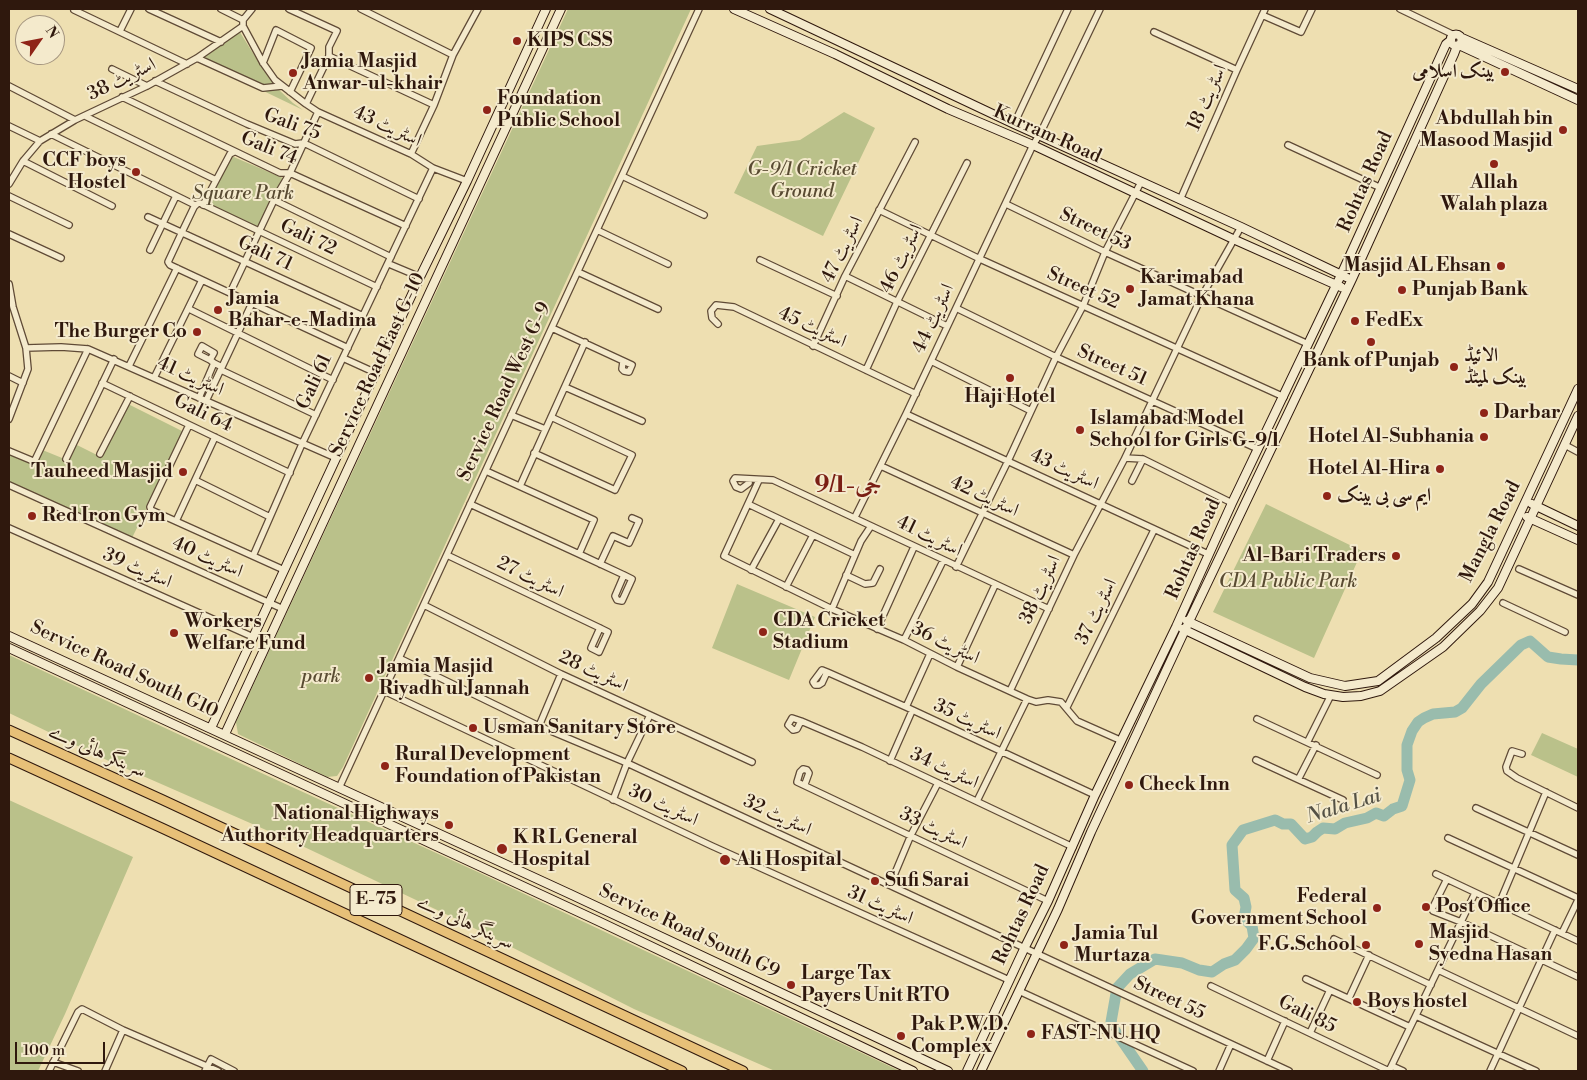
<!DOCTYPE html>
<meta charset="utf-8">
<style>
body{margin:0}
#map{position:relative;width:1587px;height:1080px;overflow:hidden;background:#eedfb1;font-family:"Libre Bodoni",serif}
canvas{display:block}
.frame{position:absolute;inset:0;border:10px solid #2f180d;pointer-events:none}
.north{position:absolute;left:15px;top:15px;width:50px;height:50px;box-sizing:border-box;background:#f4eacc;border:1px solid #a59680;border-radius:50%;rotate:57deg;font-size:14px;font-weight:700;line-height:20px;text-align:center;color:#2f180d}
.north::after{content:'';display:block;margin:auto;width:18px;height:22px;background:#8f2418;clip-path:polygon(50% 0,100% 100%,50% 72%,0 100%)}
.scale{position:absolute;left:15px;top:1042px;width:90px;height:22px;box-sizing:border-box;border:2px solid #2f180d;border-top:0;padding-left:6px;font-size:15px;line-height:18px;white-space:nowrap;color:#2f180d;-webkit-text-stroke:4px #f4eacc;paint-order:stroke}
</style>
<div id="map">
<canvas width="1587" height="1080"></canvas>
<div class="frame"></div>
<div class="north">N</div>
<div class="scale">100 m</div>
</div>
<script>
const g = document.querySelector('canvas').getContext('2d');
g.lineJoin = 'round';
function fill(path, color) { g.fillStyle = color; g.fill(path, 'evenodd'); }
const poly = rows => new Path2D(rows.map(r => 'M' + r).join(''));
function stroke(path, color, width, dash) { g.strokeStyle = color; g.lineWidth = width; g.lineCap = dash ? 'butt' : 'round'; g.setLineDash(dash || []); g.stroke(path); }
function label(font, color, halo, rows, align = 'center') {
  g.font = font + ' "Libre Bodoni",Amiri,serif'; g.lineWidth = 4; g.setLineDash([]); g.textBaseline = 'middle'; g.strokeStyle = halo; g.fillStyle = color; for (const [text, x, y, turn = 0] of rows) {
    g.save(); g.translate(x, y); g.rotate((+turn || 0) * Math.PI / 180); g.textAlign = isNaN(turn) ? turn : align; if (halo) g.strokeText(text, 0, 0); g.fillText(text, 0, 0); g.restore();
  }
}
const green = poly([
 [568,9,691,9,343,767,337,776,327,777,238,734,236,722],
 [238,29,264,71,278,89,293,103,303,110,199,60,224,43],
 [844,112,875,128,823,236,734,193,757,146,800,140],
 [229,155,283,178,257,234,203,209],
 [128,404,184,432,131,540,9,483,9,450,35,461,40,449,67,460,75,444,101,457],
 [1266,504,1362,551,1314,658,1213,612],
 [737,584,815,617,789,680,712,648],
 [9,655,257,771,480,873,900,1071,775,1071,634,1009,454,918,298,844,111,762,9,713],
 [1542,733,1578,749,1578,777,1531,755],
 [9,800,133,857,65,1014,38,1071,9,1071]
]);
const river = poly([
 [1143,1071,1114,1029,1111,1022,1117,988,1130,974,1155,959,1182,963,1199,970,1212,972,1224,964,1235,960,1246,949,1254,938,1252,926,1244,918,1246,907,1244,898,1235,890,1232,845,1243,830,1275,820,1283,824,1291,824,1305,839,1312,837,1317,832,1323,828,1335,829,1345,823,1367,818,1376,813,1384,816,1393,809,1402,806,1410,780,1407,770,1407,745,1412,731,1418,722,1424,718,1433,714,1455,712,1462,708,1481,684,1521,645,1530,641,1548,657,1561,659,1578,660]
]);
const minor = poly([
 [149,9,221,42],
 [221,9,243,20],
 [289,9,337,31,329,47,329,56,306,104],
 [361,9,453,55],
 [1400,9,1454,35],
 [74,10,187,64],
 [1262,15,1301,32,1312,9],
 [243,26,263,63,275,80,306,104,318,112,411,154,433,168,467,181],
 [120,31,131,9],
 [1154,32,1237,70],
 [329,56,434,105],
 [197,58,263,88,282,86],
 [263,63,276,30,311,48,290,92],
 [112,69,147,86],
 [155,81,247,124,295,144,303,143,308,145,419,199],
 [9,86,75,120],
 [122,97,280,173,290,173,406,226],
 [85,116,216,180],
 [1014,124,1068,9],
 [9,126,40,141],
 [51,134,195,205],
 [1288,145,1381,188],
 [411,154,434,105,453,55,478,9],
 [23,161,112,206],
 [622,176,704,215],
 [9,184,23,161,40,141,75,120,147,86,197,58,243,26,243,20,252,9],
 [9,196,69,225],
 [274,200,391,257],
 [1180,200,1237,70,1265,9],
 [1006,204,1105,252,1308,344],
 [203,205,230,154,234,152],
 [879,210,980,259,1284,397],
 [148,217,363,316],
 [597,230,668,264],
 [9,234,61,258],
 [150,250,176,196],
 [760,260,837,296],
 [389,264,420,277],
 [578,272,658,309],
 [845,276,947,326],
 [9,284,13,307,26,348,28,369,9,419],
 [230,293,274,200,290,173,318,112],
 [956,308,1056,357,1258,449],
 [189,309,333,380],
 [718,324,712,318,711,311,716,305,734,307,916,394],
 [552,328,632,365,629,372,624,371,622,369,623,362],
 [813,346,845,276,915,142],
 [26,348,61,347,88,349,336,458],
 [348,348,170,265,168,262,182,232,194,207,197,204,200,203,377,287],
 [343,358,376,373],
 [210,360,214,353,202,346,198,354,210,360,214,363],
 [931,361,1031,411],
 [129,366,177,268],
 [221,370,316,415],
 [866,370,897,302,967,163],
 [9,376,23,383],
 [154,378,202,280],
 [102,383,290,473],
 [565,387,642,421],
 [199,398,214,363,222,367],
 [206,401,252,303],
 [906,414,1208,554],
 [511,415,545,429],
 [189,425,150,507,151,510,284,570],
 [1565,445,1578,452],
 [9,451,33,461,35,460,88,349],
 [534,453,615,490,632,455,551,417],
 [100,454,130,396],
 [1125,458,1143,459,1232,503],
 [66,459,114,359],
 [881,466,1074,555],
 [486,471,594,520,579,554],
 [195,480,270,517],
 [759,480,724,556,832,609,904,640,957,667,1027,699,1036,702,1048,700,1061,702,1077,721,1122,741],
 [1132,481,1143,459],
 [749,483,741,489,736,487,733,481,735,478,773,480,1049,609],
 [9,485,283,609],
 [520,486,585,342],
 [470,504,579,554,624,575,632,579,622,601,617,600,615,596,624,575],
 [748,504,855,555],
 [855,517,906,414,1033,145,1040,134,1100,9],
 [176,521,215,437],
 [9,528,253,637],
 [447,555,600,628,608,632,599,652,591,648,600,628],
 [253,556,302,444,433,168],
 [600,564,613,536,629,543,639,521,632,518],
 [956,567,1008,461,1056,357,1083,306,1105,252,1141,182],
 [1519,569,1578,595],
 [751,570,779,519],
 [846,575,865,584,873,583,880,569],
 [786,587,813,535],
 [1503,603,1565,632],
 [424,605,561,674,752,762],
 [832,609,861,541,871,526],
 [877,629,914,547],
 [904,640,943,561],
 [399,658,539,726,627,763,1289,1071],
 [957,667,995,585],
 [827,672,822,683,819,685,815,685,813,682,822,670,827,672,906,707,1095,795],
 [384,691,712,846,1009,980],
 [1010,691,1074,555,1125,458,1202,296,1241,227],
 [906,707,930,654],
 [1067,707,1154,530],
 [1257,719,1377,775],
 [801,721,797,729,793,730,788,725,792,718,801,721,862,747,1073,847],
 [539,726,561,674],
 [1308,741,1331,695],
 [1522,754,1512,751,1506,767,1507,771,1517,778,1578,808],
 [1256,760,1343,800],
 [890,761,912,711],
 [1299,778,1316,745],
 [805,784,809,773,807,770,803,769,800,772,797,782,1048,901],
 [339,788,699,9],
 [613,800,627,763,650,715],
 [977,801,1027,699],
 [1476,808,1578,855],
 [1448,838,1578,898],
 [1436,874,1578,941],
 [1447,879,1432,909,1433,911,1461,922,1578,977],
 [890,885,911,835,938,783],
 [1499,904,1546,792],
 [1562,933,1578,900],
 [1334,939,1431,985],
 [1438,970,1578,1036],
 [1306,979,1410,1027],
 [1211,986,1389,1071,1475,893],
 [1019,991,1193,1071],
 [1349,998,1369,955],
 [1416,1016,1536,1071],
 [1310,1033,1330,990],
 [1267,1061,1285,1021],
 [53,1062,78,1071],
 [1392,1066,1403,1071],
 [49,1071,78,1012,82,1009,123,1030,218,1071],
 [105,1071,123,1030],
 [205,1071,211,1059,234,1071],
 [1219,1071,1231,1044],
 [1490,1071,1555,930]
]);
const secondary = poly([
 [734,9,835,54,948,109,1033,145,1233,239,1341,287],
 [770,9,1014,124,1241,227,1346,277],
 '1450.5 40a5.5 5.5 0 1 1 11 0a5.5 5.5 0 1 1-11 0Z',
 [1462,38,1578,89],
 [1459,45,1578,100],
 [1532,504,1578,526],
 [1527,517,1578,540],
 [1187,621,1310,678,1345,686,1378,681,1436,638,1472,604,1488,582,1578,389],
 [1183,629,1305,687,1324,694,1343,697,1361,696,1380,691,1443,647,1480,611,1498,588,1578,416],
 [9,636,570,894,948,1071],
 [9,648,598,921,913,1071],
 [211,728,420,277,467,181,546,9],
 [225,734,561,9],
 [967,1071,1024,949,1048,901,1095,795,1176,627,1232,503,1341,275,1446,44,1451,40],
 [981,1071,1058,909,1091,832,1185,630,1352,279,1454,54,1457,46]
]);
const trunk = poly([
 [9,730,163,800,743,1071],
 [9,758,164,829,682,1071]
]);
const markers = [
 [517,41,5,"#8f2418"],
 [1505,72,5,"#8f2418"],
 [293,73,5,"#8f2418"],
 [487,110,5,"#8f2418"],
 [1563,130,5,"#8f2418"],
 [1494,164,5,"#8f2418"],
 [136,172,5,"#8f2418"],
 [1501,266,5,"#8f2418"],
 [1130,289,5,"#8f2418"],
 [1402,290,5,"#8f2418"],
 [218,310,5,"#8f2418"],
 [1355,321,5,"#8f2418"],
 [197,332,5,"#8f2418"],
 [1371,342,5,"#8f2418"],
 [1454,367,5,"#8f2418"],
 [1010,378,5,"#8f2418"],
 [1484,413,5,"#8f2418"],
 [1080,430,5,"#8f2418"],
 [1484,437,5,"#8f2418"],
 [1440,469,5,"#8f2418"],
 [183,472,5,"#8f2418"],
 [1327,496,5,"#8f2418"],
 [32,516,5,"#8f2418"],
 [1396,556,5,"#8f2418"],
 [763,632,5,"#8f2418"],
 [174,633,5,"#8f2418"],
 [369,678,5,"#8f2418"],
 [473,728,5,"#8f2418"],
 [385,766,5,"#8f2418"],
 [1129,785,5,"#8f2418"],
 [449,825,5,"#8f2418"],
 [502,849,6,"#8f2418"],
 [725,860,6,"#8f2418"],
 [875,881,5,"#8f2418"],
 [1426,907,5,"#8f2418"],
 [1377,908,5,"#8f2418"],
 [1419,944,5,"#8f2418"],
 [1064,945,5,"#8f2418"],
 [1366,945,5,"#8f2418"],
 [791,985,5,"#8f2418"],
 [1357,1002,5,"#8f2418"],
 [1031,1034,5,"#8f2418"],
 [901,1036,5,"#8f2418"]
];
const shields = [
 [376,900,52]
];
const shieldNames = [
 ["E-75",376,900]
];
const poiNames = [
 ["KIPS CSS",527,41],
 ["Jamia Masjid",303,62],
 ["Anwar-ul-khair",303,84],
 ["بینک اسلامی",1495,72,"right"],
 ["Foundation",497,99],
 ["Public School",497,121],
 ["Abdullah bin",1553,119,"right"],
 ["Masood Masjid",1553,141,"right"],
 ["CCF boys",126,161,"right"],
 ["Hostel",126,183,"right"],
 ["Allah",1494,183,"center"],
 ["Walah plaza",1494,205,"center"],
 ["Masjid AL Ehsan",1491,266,"right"],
 ["Karimabad",1140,278],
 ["Jamat Khana",1140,300],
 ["Punjab Bank",1412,290],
 ["Jamia",228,299],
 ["Bahar-e-Madina",228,321],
 ["FedEx",1365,321],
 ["The Burger Co",187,332,"right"],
 ["الائیڈ",1464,356],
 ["بینک لمیٹڈ",1464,378],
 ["Bank of Punjab",1371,361,"center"],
 ["Haji Hotel",1010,397,"center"],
 ["Darbar",1494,413],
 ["Islamabad Model",1090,419],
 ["School for Girls G-9/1",1090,441],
 ["Hotel Al-Subhania",1474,437,"right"],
 ["Hotel Al-Hira",1430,469,"right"],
 ["Tauheed Masjid",173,472,"right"],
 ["ایم سی بی بینک",1337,496],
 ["Red Iron Gym",42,516],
 ["Al-Bari Traders",1386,556,"right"],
 ["CDA Cricket",773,621],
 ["Stadium",773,643],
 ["Workers",184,622],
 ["Welfare Fund",184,644],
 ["Jamia Masjid",379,667],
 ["Riyadh ul Jannah",379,689],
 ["Usman Sanitary Store",483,728],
 ["Rural Development",395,755],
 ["Foundation of Pakistan",395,777],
 ["Check Inn",1139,785],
 ["National Highways",439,814,"right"],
 ["Authority Headquarters",439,836,"right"],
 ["K R L General",513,838],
 ["Hospital",513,860],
 ["Ali Hospital",736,860],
 ["Sufi Sarai",885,881],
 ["Federal",1367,897,"right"],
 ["Government School",1367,919,"right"],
 ["Post Office",1436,907],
 ["Masjid",1429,933],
 ["Syedna Hasan",1429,955],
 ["Jamia Tul",1074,934],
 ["Murtaza",1074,956],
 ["F.G.School",1356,945,"right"],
 ["Large Tax",801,974],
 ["Payers Unit RTO",801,996],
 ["Boys hostel",1367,1002],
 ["Pak P.W.D.",911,1025],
 ["Complex",911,1047],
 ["FAST-NU HQ",1041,1034]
];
const streetNames = [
 ["اسٹریٹ 38",122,80,-26],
 ["اسٹریٹ 18",1208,98,-66],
 ["Gali 75",292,125,20],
 ["اسٹریٹ 43",387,127,25],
 ["Kurram Road",1047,135,24],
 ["Gali 74",269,149,22],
 ["Rohtas Road",1366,182,-66],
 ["Street 53",1095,230,25],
 ["Gali 72",308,238,25],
 ["اسٹریٹ 47",843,250,-64],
 ["Gali 71",265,254,25],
 ["اسٹریٹ 46",902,259,-64],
 ["Street 52",1083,289,24],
 ["اسٹریٹ 44",934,319,-65],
 ["اسٹریٹ 45",812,328,25],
 ["Service Road East G-10",378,365,-65],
 ["Street 51",1112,366,24],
 ["اسٹریٹ 41",190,377,24],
 ["Gali 61",315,382,-65],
 ["Service Road West G-9",505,392,-65],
 ["Gali 64",203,414,26],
 ["اسٹریٹ 43",1064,470,25],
 ["اسٹریٹ 42",984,497,25],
 ["Mangla Road",1491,532,-63],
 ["اسٹریٹ 41",929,537,26],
 ["Rohtas Road",1194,549,-66],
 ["اسٹریٹ 40",207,558,24],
 ["اسٹریٹ 39",137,569,24],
 ["اسٹریٹ 27",530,578,26],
 ["اسٹریٹ 38",1041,590,-65],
 ["اسٹریٹ 37",1097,612,-64],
 ["اسٹریٹ 36",945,644,26],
 ["Service Road South G10",124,670,25],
 ["اسٹریٹ 28",593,672,25],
 ["اسٹریٹ 35",967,720,25],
 ["سرینگر ہائی وے",97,752,24],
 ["اسٹریٹ 34",944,769,25],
 ["اسٹریٹ 30",663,806,25],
 ["اسٹریٹ 32",777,816,25],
 ["اسٹریٹ 33",933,829,26],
 ["اسٹریٹ 31",880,906,24],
 ["Rohtas Road",1022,915,-65],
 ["سرینگر ہائی وے",465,923,25],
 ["Service Road South G9",689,932,25],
 ["Street 55",1169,999,25],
 ["Gali 85",1307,1015,26]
];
const parkNames = [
 ["G-9/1 Cricket",802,170],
 ["Ground",802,192],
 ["Square Park",243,194],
 ["CDA Public Park",1288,582],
 ["park",321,677]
];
const waterNames = [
 ["Nala Lai",1344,807,-17]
];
const districtNames = [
 ["جی-9/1",848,486]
];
fill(green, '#bac18a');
stroke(river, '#99bcad', 11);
stroke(minor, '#5f4a36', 8);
stroke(secondary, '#2f180d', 10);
stroke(trunk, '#2f180d', 11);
stroke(minor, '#f4eacc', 5.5);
stroke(secondary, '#f4eacc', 8);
stroke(trunk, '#e7c078', 9);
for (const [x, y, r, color] of markers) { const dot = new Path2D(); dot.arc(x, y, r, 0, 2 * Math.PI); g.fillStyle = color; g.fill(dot); stroke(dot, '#f4eacc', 2); }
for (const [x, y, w] of shields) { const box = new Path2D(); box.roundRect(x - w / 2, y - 15.5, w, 31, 4); g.fillStyle = '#f4eacc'; g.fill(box); stroke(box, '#2f180d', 1); }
label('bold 18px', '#2f180d', null, shieldNames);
label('bold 19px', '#2f180d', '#f4eacc', poiNames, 'left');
label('19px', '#2f180d', '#f4eacc', streetNames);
label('italic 19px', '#594b32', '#f4eacc', parkNames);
label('italic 20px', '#545145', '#f4eacc', waterNames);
label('bold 24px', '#7a1f14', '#f4eacc', districtNames);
</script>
